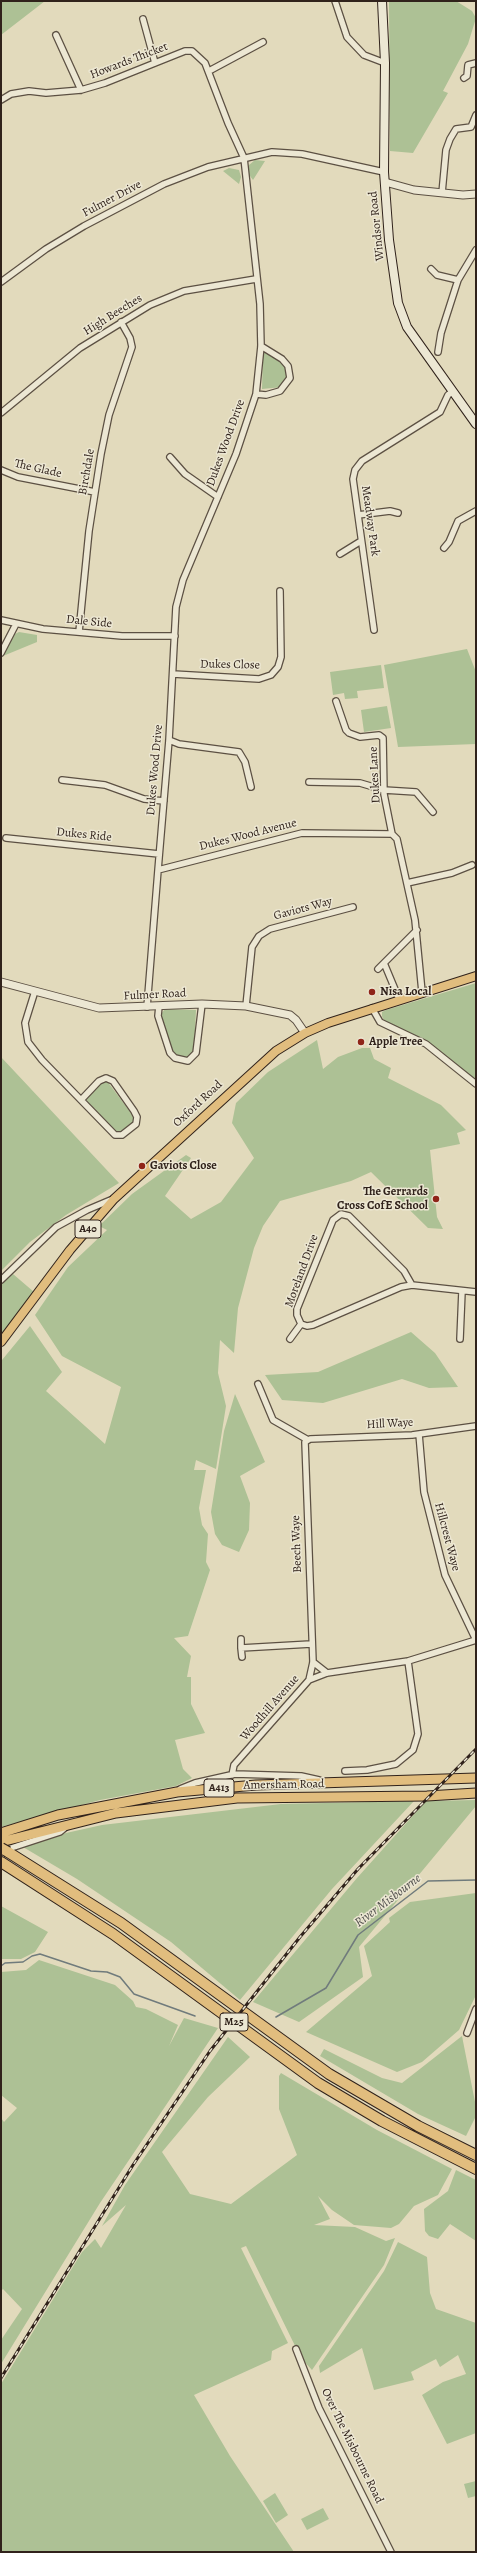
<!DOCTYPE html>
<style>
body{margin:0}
#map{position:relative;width:477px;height:2553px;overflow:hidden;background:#e2dabc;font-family:Alegreya,serif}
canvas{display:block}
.frame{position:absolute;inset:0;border:2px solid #30221b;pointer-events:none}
</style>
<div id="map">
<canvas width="477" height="2553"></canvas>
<div class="frame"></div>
</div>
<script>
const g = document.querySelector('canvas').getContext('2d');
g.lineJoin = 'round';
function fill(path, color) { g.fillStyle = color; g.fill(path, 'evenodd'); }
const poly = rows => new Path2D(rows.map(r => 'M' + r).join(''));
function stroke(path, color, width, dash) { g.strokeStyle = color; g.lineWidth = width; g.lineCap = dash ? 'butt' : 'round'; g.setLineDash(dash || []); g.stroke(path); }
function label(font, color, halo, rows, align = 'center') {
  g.font = font + ' Alegreya,serif'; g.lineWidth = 3; g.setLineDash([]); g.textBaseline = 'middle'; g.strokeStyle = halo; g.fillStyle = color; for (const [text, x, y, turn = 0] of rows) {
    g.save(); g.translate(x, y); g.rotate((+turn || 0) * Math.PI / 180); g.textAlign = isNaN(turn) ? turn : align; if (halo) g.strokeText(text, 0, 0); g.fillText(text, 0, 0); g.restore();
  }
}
const green = poly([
 [1,1,45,1,1,35],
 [389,1,456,1,472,11,476,18,468,44,443,91,448,93,413,153,390,151],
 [255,160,265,161,253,180,247,172,249,165],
 [229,168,239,170,241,177,239,184,223,171],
 [269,351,284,363,287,379,283,387,262,389,263,353],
 [19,632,37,635,37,642,3,656,15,634],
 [467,649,476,672,476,744,398,747,384,665],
 [381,665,384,688,357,691,358,698,345,699,344,693,333,695,330,672],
 [387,706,391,728,364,732,361,710],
 [476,983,476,1080,426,1042,384,1021,382,1016,382,1012,386,1010],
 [165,1009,196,1010,194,1053,186,1060,176,1057,170,1047,161,1014],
 [317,1040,323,1069,338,1057,362,1048,370,1048,374,1059,391,1068,388,1078,441,1105,466,1130,457,1133,460,1144,430,1150,437,1217,443,1229,428,1228,371,1172,351,1181,280,1201,263,1226,254,1248,238,1308,234,1353,220,1340,218,1373,226,1406,216,1469,196,1460,194,1470,206,1470,199,1508,202,1525,208,1534,206,1562,210,1570,188,1636,174,1638,191,1656,187,1677,191,1677,191,1704,205,1733,175,1740,183,1769,192,1778,176,1786,100,1800,1,1827,2,1360,30,1326,62,1372,46,1391,105,1444,121,1387,62,1356,35,1315,68,1267,107,1230,99,1226,132,1194,186,1155,191,1158,165,1196,191,1219,221,1202,254,1158,232,1123,236,1103,268,1072],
 [1,1057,119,1183,66,1215,30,1242,1,1271],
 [107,1081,134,1117,134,1124,122,1134,116,1134,86,1100,102,1082],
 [13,1274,34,1292,1,1336,1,1284],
 [411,1332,435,1353,458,1387,429,1388,402,1379,323,1403,282,1400,265,1375,318,1372],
 [235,1394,265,1462,240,1476,250,1503,249,1530,239,1552,222,1545,215,1534,211,1512,224,1431],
 [476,1800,476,1806,359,1947,363,1977,299,2022,253,2002,357,1878,426,1801],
 [414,1801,332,1889,240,2000,171,1942,77,1879,23,1847,66,1833,102,1825,281,1804],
 [476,1893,476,1995,459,2030,422,2062,397,2072,306,2032,372,1976,364,1946,390,1922,389,1918,410,1902],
 [1,1906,48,1932,35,1952,21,1959,1,1959],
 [39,1960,115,1985,133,2001,136,2007,146,2009,178,2025,169,2046,184,2018,218,2028,100,2203,1,2364,1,2340,22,2309,3,2289,1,2291,1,2118,4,2122,17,2108,1,2095,1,1972,26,1970],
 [462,2036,476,2107,476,2116,466,2136,418,2114,320,2056,324,2049,382,2078,402,2083],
 [228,2037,250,2057,208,2097,162,2152,190,2194,231,2204,297,2155,279,2109,279,2076,281,2073,377,2130,452,2169,438,2195,414,2206,399,2224,391,2228,354,2225,332,2210,318,2196,330,2219,314,2225,355,2227,386,2241,395,2238,384,2265,312,2370,301,2358,246,2246,241,2248,288,2343,272,2351,271,2360,194,2395,230,2456,294,2552,1,2552,1,2384,82,2252,95,2239,101,2248,126,2205,102,2226,125,2185],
 [456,2170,476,2180,476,2241,450,2224,438,2239,429,2236,425,2231,424,2209,448,2191],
 [398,2242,427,2257,430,2293,436,2309,476,2323,476,2433,447,2444,422,2395,443,2382,466,2374,458,2355,440,2367,436,2359,411,2372,414,2380,374,2390,362,2348,320,2373,319,2366,384,2271],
 [476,2481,476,2496,468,2498,464,2484],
 [275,2493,288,2515,276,2523,263,2501],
 [323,2508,329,2519,307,2530,301,2519]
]);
const stream = poly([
 [1,1966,5,1963,23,1962,32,1956,40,1954,91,1971,107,1972,120,1977,134,1994,195,2016],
 [276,2017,326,1988,358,1935,428,1881,476,1880]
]);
const minor = poly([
 [335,1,347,37,364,55,385,63],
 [143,19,155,63],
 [56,35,81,90],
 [209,71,263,42],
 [464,78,467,76,468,65,476,63],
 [1,100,11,94,29,91,46,93,81,90,105,83,185,51,192,51,205,63,228,123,244,158,260,304,261,346,256,394,236,454,183,580,176,607,169,740,158,870],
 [442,193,446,150,450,139,456,129,471,127,476,115],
 [431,269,437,275,458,280],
 [1,282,46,249,84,226,164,184,208,167,272,152,302,154,384,172],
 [438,352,441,333,458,280,476,250],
 [256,394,266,395,280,391,290,378,288,366,282,359,261,346],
 [1,413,80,348,150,305,184,291,256,279],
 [170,457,185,474,218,497],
 [1,470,18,477,95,492],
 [358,515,390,511,398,513],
 [444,548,449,542,458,521,476,511],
 [340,554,361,541],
 [1,620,43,629,122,636,175,636],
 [374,630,353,479,355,470,362,461,440,412,448,395,453,391],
 [79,632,89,531,101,454,109,415,132,347,130,338,121,322],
 [1,653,16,624],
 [173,674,259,679,271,675,278,667,281,657,280,591],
 [336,701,346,730,349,733,360,737,379,735,383,738,384,794,392,834],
 [169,740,179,744,239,752,245,762,251,787],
 [62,780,105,785,144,799,164,801],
 [309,782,360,783,384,790,416,792,433,812],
 [6,838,159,854],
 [407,883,452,873,472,865],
 [378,969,384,963],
 [35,991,25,1023,28,1042,42,1060,115,1135,122,1135,136,1124,137,1117,134,1111,113,1081,106,1078,99,1081,81,1100],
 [399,999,384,963,417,930],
 [159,1006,158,1016,170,1053,175,1058,188,1061,196,1053,202,1004],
 [246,1006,252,947,259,936,270,929,353,907],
 [147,1007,158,870,302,833,392,834,397,839,415,920,422,992],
 [372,1008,380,1022,426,1044,476,1084],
 [1,1280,56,1227,87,1210,113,1199],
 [412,1285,404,1271,349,1216,341,1214,333,1220,297,1309,297,1315,301,1324,307,1326,313,1325,401,1287,412,1285,476,1292],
 [290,1339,301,1324],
 [460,1339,462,1291],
 [258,1384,273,1420,308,1440],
 [419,1434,424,1492,445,1575,476,1640],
 [241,1639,241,1648,311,1644],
 [241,1648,242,1657],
 [313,1662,327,1673],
 [309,1680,313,1662,305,1442,310,1439,412,1435,476,1426],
 [345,1771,367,1770,396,1764,413,1750,418,1734,408,1661],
 [232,1775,234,1765,309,1680,327,1673,408,1661,476,1640],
 [180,1789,195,1783,235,1774,301,1776,319,1780],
 [5,1850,60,1832,66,1827],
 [467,2033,476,2009],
 [296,2349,319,2408,391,2552]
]);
const tertiary = poly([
 [385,182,414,190,463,195,476,194],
 [1,982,99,1008,202,1004,246,1006,290,1015,296,1020,305,1033]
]);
const secondary = poly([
 [382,1,385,63,384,172,389,240,398,303,407,327,476,424]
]);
const primary = poly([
 [1,1342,70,1250,114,1199,276,1051,305,1033,328,1023,476,976]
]);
const trunk = poly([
 [1,1833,58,1815,177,1792,256,1785,476,1778],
 [1,1842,116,1813,237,1798,427,1796,476,1793]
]);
const motorway = poly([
 [8,1852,121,1923,329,2074,418,2126,476,2155],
 [1,1862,113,1934,318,2083,382,2121,476,2169]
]);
const rail = poly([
 [1,2378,133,2165,210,2051,300,1937,358,1869,476,1749]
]);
const motorwayBridge = poly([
 [1,1848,8,1852]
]);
const markers = [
 [372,992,4,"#8f2418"],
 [361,1042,4,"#8f2418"],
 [142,1166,4,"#8f2418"],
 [436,1199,4,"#8f2418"]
];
const shields = [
 [88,1229,26],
 [219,1788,30],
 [234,2022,28]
];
const shieldNames = [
 ["A40",88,1229],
 ["A413",219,1788],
 ["M25",234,2022]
];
const streetNames = [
 ["Howards Thicket",129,61,-21],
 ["Fulmer Drive",112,199,-28],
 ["Windsor Road",377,226,-96],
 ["High Beeches",113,315,-32],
 ["Dukes Wood Drive",226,443,-70],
 ["The Glade",38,469,13],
 ["Birchdale",87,472,-80],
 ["Meadway Park",370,521,82],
 ["Dale Side",89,622,6],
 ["Dukes Close",230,665,1],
 ["Dukes Wood Drive",155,770,-85],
 ["Dukes Lane",375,775,-93],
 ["Dukes Ride",84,835,6],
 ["Dukes Wood Avenue",248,835,-14],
 ["Gaviots Way",303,909,-15],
 ["Fulmer Road",155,995,-3],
 ["Oxford Road",198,1104,-43],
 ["Moreland Drive",302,1271,-70],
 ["Hill Waye",390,1424,-3],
 ["Hillcrest Waye",447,1537,75],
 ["Beech Waye",297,1544,-92],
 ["Woodhill Avenue",270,1708,-49],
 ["Amersham Road",284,1785,-1],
 ["Over The Misbourne Road",352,2446,64]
];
const poiNames = [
 ["Nisa Local",380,992],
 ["Apple Tree",369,1042],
 ["Gaviots Close",150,1166],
 ["The Gerrards",428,1192,"right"],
 ["Cross CofE School",428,1206,"right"]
];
const waterNames = [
 ["River Misbourne",388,1901,-37]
];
fill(green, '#adc195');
stroke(stream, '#707b7c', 1.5);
stroke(minor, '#5c5043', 8);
stroke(tertiary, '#5c5043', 9);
stroke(secondary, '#30221b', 10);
stroke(primary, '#30221b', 10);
stroke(trunk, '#30221b', 11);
stroke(motorway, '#30221b', 12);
stroke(minor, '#ece7d3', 5.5);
stroke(tertiary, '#ece7d3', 7);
stroke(secondary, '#ece7d3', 8);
stroke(primary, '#e1bd7e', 8);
stroke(trunk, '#e1bd7e', 9);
stroke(motorway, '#e1bd7e', 10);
stroke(rail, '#30221b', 3);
stroke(rail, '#ece7d3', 1.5, [4.5]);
stroke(motorwayBridge, '#30221b', 12, []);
stroke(motorwayBridge, '#e1bd7e', 10);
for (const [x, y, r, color] of markers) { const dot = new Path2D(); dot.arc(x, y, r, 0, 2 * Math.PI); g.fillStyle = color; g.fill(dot); stroke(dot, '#ece7d3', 1.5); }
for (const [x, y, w] of shields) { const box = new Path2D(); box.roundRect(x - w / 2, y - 9, w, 18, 3); g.fillStyle = '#ece7d3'; g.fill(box); stroke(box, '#30221b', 1); }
label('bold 11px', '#30221b', null, shieldNames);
label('12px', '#30221b', '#ece7d3', streetNames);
label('bold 12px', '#30221b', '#ece7d3', poiNames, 'left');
label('italic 13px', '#504f4c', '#ece7d3', waterNames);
</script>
